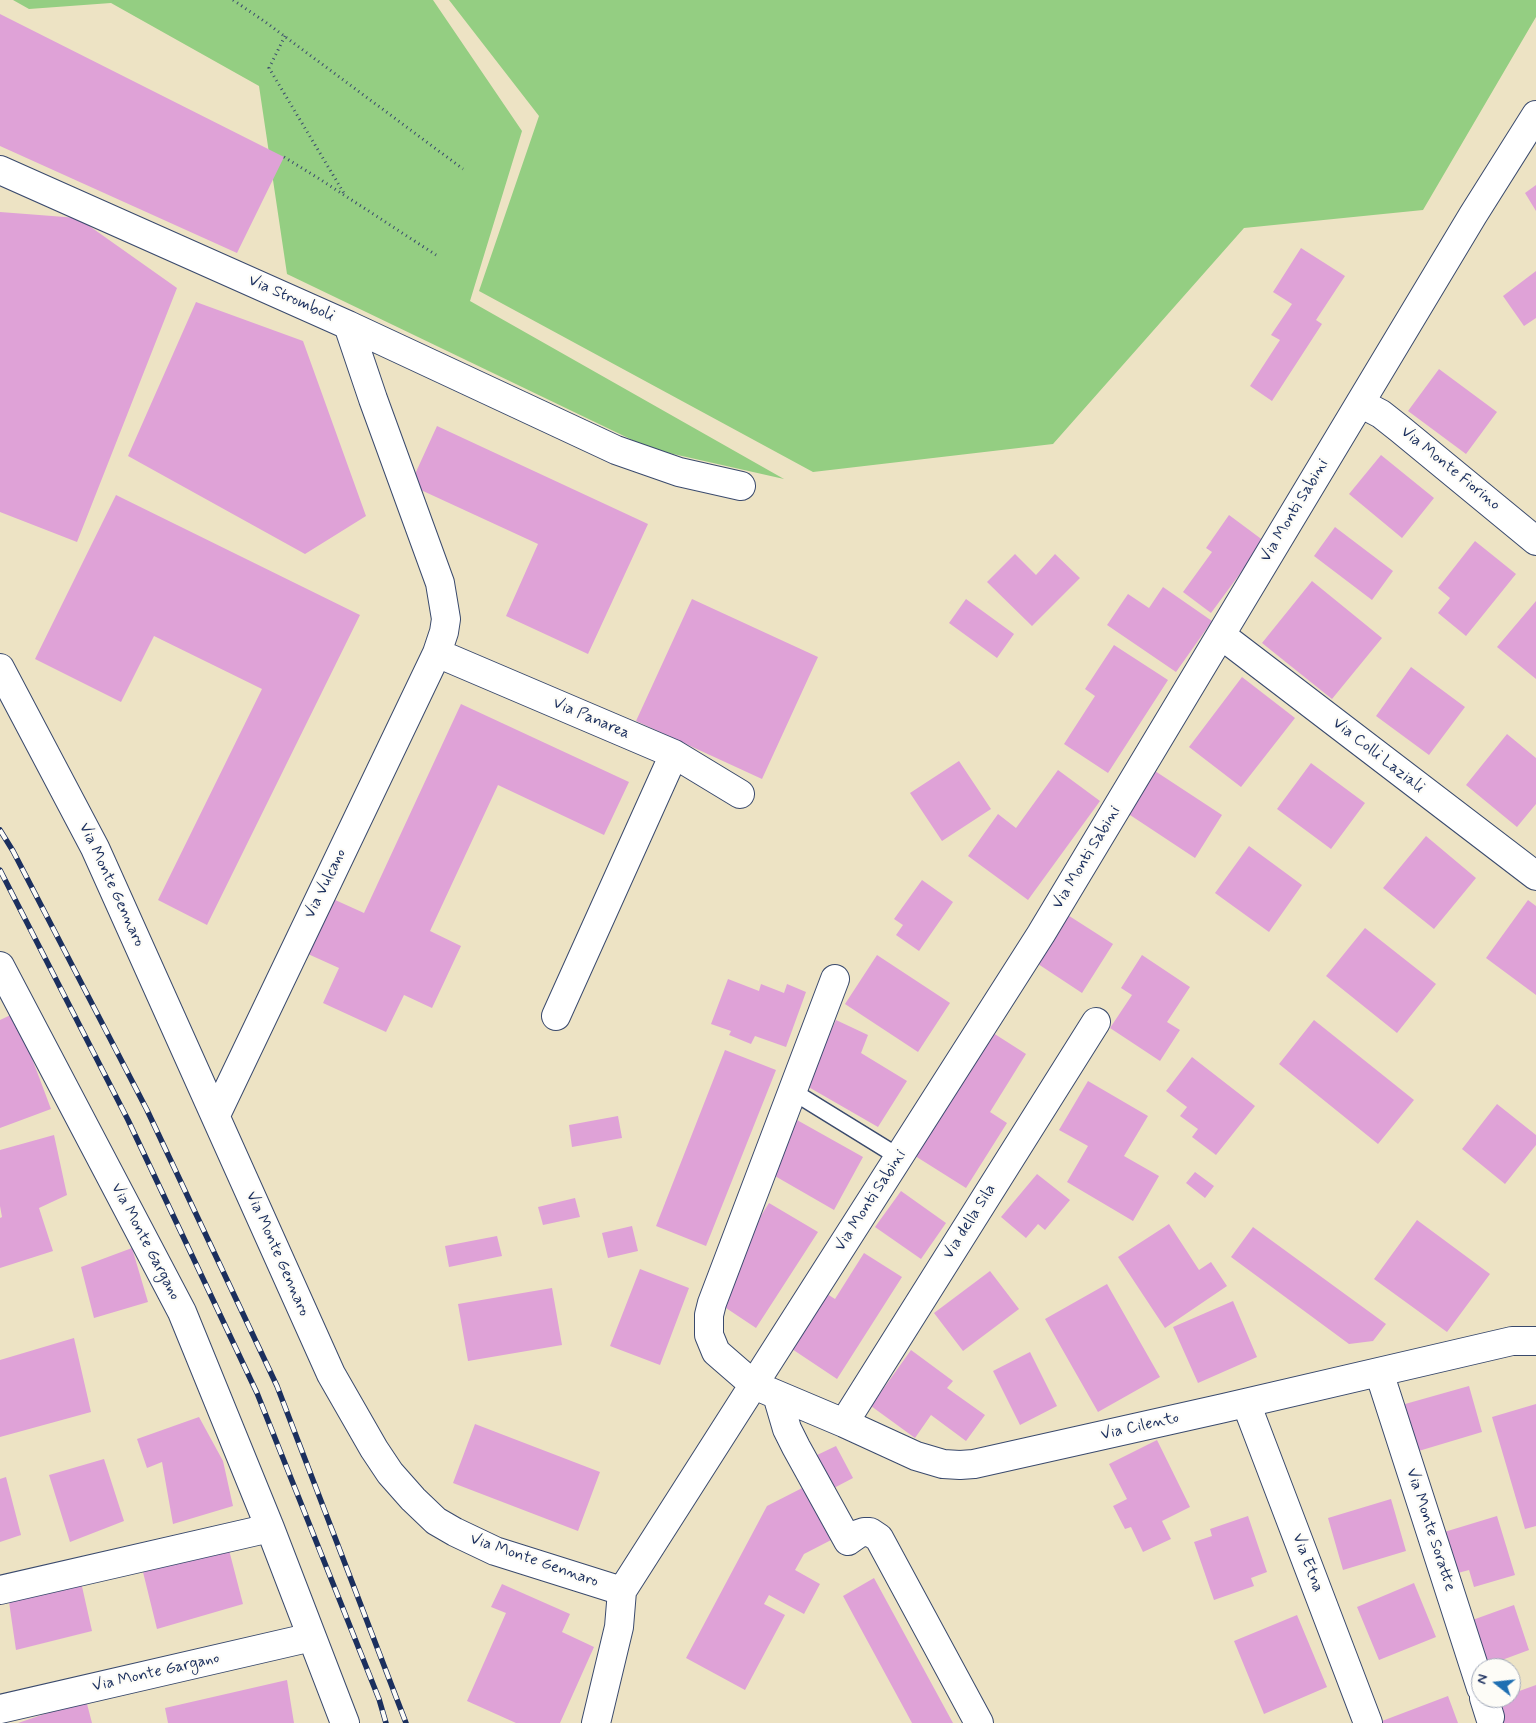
<!DOCTYPE html>
<style>
body{margin:0}
#map{position:relative;width:1536px;height:1723px;overflow:hidden;background:#ede3c4;font-family:Mynerve,sans-serif}
canvas{display:block}
.north{position:absolute;left:1471px;top:1658px;width:50px;height:50px;box-sizing:border-box;background:#fdfcf7;border:1px solid #a3aaba;border-radius:50%;rotate:286deg;font-size:14px;font-weight:700;line-height:20px;text-align:center;color:#1b2f5e}
.north::after{content:'';display:block;margin:auto;width:18px;height:22px;background:#1f6fb2;clip-path:polygon(50% 0,100% 100%,50% 72%,0 100%)}
</style>
<div id="map">
<canvas width="1536" height="1723"></canvas>
<div class="north">N</div>
</div>
<script>
const g = document.querySelector('canvas').getContext('2d');
g.lineJoin = 'round';
function fill(path, color) { g.fillStyle = color; g.fill(path, 'evenodd'); }
const poly = rows => new Path2D(rows.map(r => 'M' + r).join(''));
function stroke(path, color, width, dash) { g.strokeStyle = color; g.lineWidth = width; g.lineCap = dash ? 'butt' : 'round'; g.setLineDash(dash || []); g.stroke(path); }
function label(font, color, halo, rows, align = 'center') {
  g.font = font + ' Mynerve,sans-serif'; g.lineWidth = 4.5; g.setLineDash([]); g.textBaseline = 'middle'; g.strokeStyle = halo; g.fillStyle = color; for (const [text, x, y, turn = 0] of rows) {
    g.save(); g.translate(x, y); g.rotate((+turn || 0) * Math.PI / 180); g.textAlign = isNaN(turn) ? turn : align; if (halo) g.strokeText(text, 0, 0); g.fillText(text, 0, 0); g.restore();
  }
}
const green = poly([
 [13,0,433,0,522,131,470,301,784,479,651,449,287,274,259,86,111,3,29,9],
 [449,0,1536,0,1536,17,1423,210,1244,228,1053,444,813,472,479,291,539,116]
]);
const building = poly([
 [0,14,284,157,237,253,0,146],
 [1536,185,1536,211,1525,193],
 [0,212,78,218,177,288,77,542,0,512],
 [1301,248,1345,276,1316,320,1322,324,1272,401,1250,386,1280,340,1271,335,1292,304,1273,292],
 [1536,271,1536,318,1524,326,1503,296],
 [196,302,303,341,366,516,305,554,128,456],
 [1439,369,1497,412,1466,454,1408,411],
 [437,426,648,524,588,654,506,616,538,544,410,485],
 [1381,455,1434,498,1402,538,1349,494],
 [116,495,360,615,207,925,158,900,262,689,154,636,121,702,35,659],
 [1229,515,1264,541,1211,613,1183,592,1212,552,1206,548],
 [1335,527,1393,571,1372,600,1314,556],
 [1475,541,1516,574,1466,636,1438,613,1450,598,1438,588],
 [1015,554,1036,575,1055,554,1080,578,1032,626,987,582],
 [1312,581,1382,638,1332,699,1262,643],
 [1163,587,1212,621,1176,672,1107,625,1128,594,1149,608],
 [692,599,818,657,762,779,636,721],
 [966,599,1014,634,997,658,949,623],
 [1536,601,1536,679,1497,647],
 [1114,645,1168,680,1108,773,1064,744,1095,696,1085,689],
 [1411,667,1465,707,1429,755,1376,716],
 [1242,677,1295,718,1241,787,1189,747],
 [461,704,629,782,604,835,498,785,430,931,461,946,432,1008,404,995,386,1032,323,1003,339,968,308,954,333,899,364,913],
 [1507,734,1536,758,1536,804,1517,827,1466,785],
 [959,761,991,809,942,841,910,793],
 [1311,763,1365,803,1331,849,1277,809],
 [1058,770,1100,801,1028,900,968,856,998,814,1016,828],
 [1155,771,1222,815,1195,858,1127,813],
 [1426,836,1476,878,1434,929,1383,888],
 [1249,846,1302,885,1269,932,1215,893],
 [922,880,953,902,919,951,896,935,903,925,894,919],
 [1528,900,1536,906,1536,995,1486,958],
 [1063,912,1113,944,1082,993,1032,960],
 [1365,928,1436,984,1397,1033,1326,976],
 [877,955,950,1003,918,1052,845,1004],
 [1142,955,1190,987,1167,1022,1180,1030,1160,1061,1110,1028,1132,995,1121,988],
 [728,979,759,991,761,984,784,993,787,984,806,992,786,1047,755,1036,751,1044,729,1035,731,1031,711,1024],
 [15,1013,51,1109,0,1128,0,1020],
 [836,1020,868,1035,861,1053,907,1081,878,1127,805,1085],
 [1314,1020,1414,1100,1378,1144,1279,1064],
 [990,1031,1026,1054,990,1112,1007,1123,966,1188,912,1154],
 [725,1050,776,1070,706,1246,656,1226],
 [1192,1057,1255,1106,1216,1155,1192,1137,1198,1129,1180,1116,1187,1107,1166,1091],
 [1088,1081,1148,1116,1124,1156,1159,1176,1133,1221,1067,1182,1088,1146,1059,1130],
 [1497,1104,1536,1135,1536,1145,1505,1184,1462,1149],
 [618,1116,622,1138,572,1147,569,1125],
 [797,1120,863,1157,834,1210,768,1172],
 [54,1135,67,1195,39,1208,53,1251,0,1268,0,1218,2,1217,0,1206,0,1150],
 [1195,1172,1214,1186,1205,1198,1186,1183],
 [1037,1174,1070,1200,1045,1230,1038,1224,1026,1238,1001,1217],
 [901,1191,946,1223,921,1259,875,1227],
 [575,1198,580,1217,543,1225,538,1207],
 [769,1203,818,1232,756,1328,720,1304,737,1254],
 [1417,1220,1490,1274,1447,1332,1374,1279],
 [1169,1224,1199,1270,1211,1262,1227,1286,1165,1328,1118,1257],
 [632,1226,638,1251,608,1258,602,1233],
 [1253,1227,1386,1324,1373,1341,1349,1344,1231,1257],
 [497,1236,502,1256,449,1267,445,1246],
 [132,1248,148,1302,94,1318,81,1267],
 [864,1253,902,1277,837,1379,789,1347,824,1292,835,1299],
 [640,1269,689,1288,660,1365,610,1346],
 [990,1271,1019,1309,963,1351,934,1313],
 [1107,1284,1160,1377,1098,1412,1045,1319],
 [552,1288,562,1345,468,1361,458,1304],
 [1233,1301,1257,1357,1198,1383,1173,1327],
 [74,1338,91,1412,0,1437,0,1360],
 [911,1350,953,1381,947,1388,985,1415,966,1441,931,1415,915,1438,871,1406],
 [1030,1352,1057,1406,1020,1425,993,1371],
 [1469,1386,1482,1432,1412,1453,1398,1406],
 [1536,1404,1536,1526,1525,1529,1492,1417],
 [199,1417,223,1461,233,1506,173,1524,162,1462,147,1468,137,1439],
 [475,1424,600,1472,578,1531,453,1483],
 [1157,1440,1190,1507,1162,1521,1171,1539,1143,1552,1131,1527,1125,1529,1113,1506,1127,1499,1109,1464],
 [836,1446,853,1478,832,1489,815,1456],
 [104,1459,124,1521,70,1542,49,1475],
 [6,1477,21,1535,0,1542,0,1479],
 [808,1485,835,1538,804,1554,795,1570,820,1584,804,1614,769,1595,764,1604,785,1615,745,1690,686,1658,767,1506],
 [1391,1499,1406,1551,1343,1570,1328,1518],
 [1248,1516,1267,1572,1251,1578,1254,1586,1214,1600,1194,1542,1212,1536,1210,1529],
 [1497,1516,1515,1575,1474,1587,1469,1570,1454,1574,1441,1533],
 [229,1550,243,1604,157,1629,143,1572],
 [874,1578,953,1723,912,1723,843,1596],
 [81,1582,92,1631,16,1650,9,1602],
 [1414,1583,1436,1637,1379,1660,1357,1607],
 [502,1584,570,1614,562,1632,594,1647,560,1723,516,1723,467,1701,506,1613,491,1607],
 [1514,1605,1529,1650,1483,1667,1467,1622],
 [1297,1615,1327,1687,1264,1714,1234,1641],
 [287,1680,294,1723,168,1723,165,1708],
 [1536,1685,1536,1723,1499,1723,1491,1701,1500,1698,1511,1698,1511,1694],
 [1448,1696,1458,1723,1383,1723,1382,1721],
 [86,1700,92,1723,18,1723]
]);
const path = poly([
 [233,0,264,21,463,169],
 [285,36,269,68,345,195],
 [284,157,318,178,436,255]
]);
const lane = poly([
 [792,1091,899,1157]
]);
const street = poly([
 [0,170,348,325,373,399,440,583,446,619,444,632,437,653,216,1115],
 [348,325,616,450,679,472,741,486],
 [1360,403,1381,414,1400,429,1536,541],
 [1221,635,1536,876],
 [437,653,674,754,740,794],
 [0,668,95,848,331,1374,374,1449,390,1473,413,1499,436,1521,455,1532,495,1551,622,1591,619,1627,596,1723],
 [0,966,182,1312,270,1528,345,1723],
 [835,979,712,1303,709,1315,709,1335,716,1352,754,1385,844,1423,916,1456,943,1464,960,1465,974,1464,1224,1408,1512,1341,1536,1341],
 [556,1016,674,754],
 [1379,1372,1481,1688],
 [777,1395,787,1429,796,1447,848,1541,858,1534,864,1532,870,1532,879,1538,979,1723],
 [1246,1403,1368,1723],
 [844,1423,1096,1022],
 [0,1590,270,1528],
 [622,1591,1041,934,1473,215,1536,115],
 [1484,1698,1490,1717],
 [0,1709,312,1637]
]);
const rail = poly([
 [0,830,13,851,147,1110,277,1386,406,1723],
 [0,870,128,1120,257,1393,379,1699,386,1723]
]);
const streetNames = [
 ["Via Stromboli",291,299,24],
 ["Via Monte Fiorino",1450,469,39],
 ["Via Monti Sabini",1295,511,-59],
 ["Via Panarea",591,719,23],
 ["Via Colli Laziali",1378,756,38],
 ["Via Monti Sabini",1087,858,-59],
 ["Via Vulcano",326,884,-64],
 ["Via Monte Gennaro",111,885,65],
 ["Via Monti Sabini",871,1201,-57],
 ["Via della Sila",970,1222,-58],
 ["Via Monte Gargano",145,1242,62],
 ["Via Monte Gennaro",277,1254,66],
 ["Via Cilento",1140,1427,-13],
 ["Via Monte Soratte",1430,1530,72],
 ["Via Monte Gennaro",534,1561,19],
 ["Via Etna",1307,1563,69],
 ["Via Monte Gargano",156,1673,-13]
];
fill(green, '#94ce82');
fill(building, '#dfa2d7');
stroke(lane, '#3a4a6d', 19);
stroke(street, '#3a4a6d', 30);
stroke(path, '#3a4a6d', 3, [1, 4]);
stroke(lane, '#fff', 16);
stroke(street, '#fff', 28);
stroke(rail, '#1b2f5e', 5.5);
stroke(rail, '#fdfcf7', 4, [11]);
label('16px', '#1b2f5e', '#fdfcf7', streetNames);
</script>
